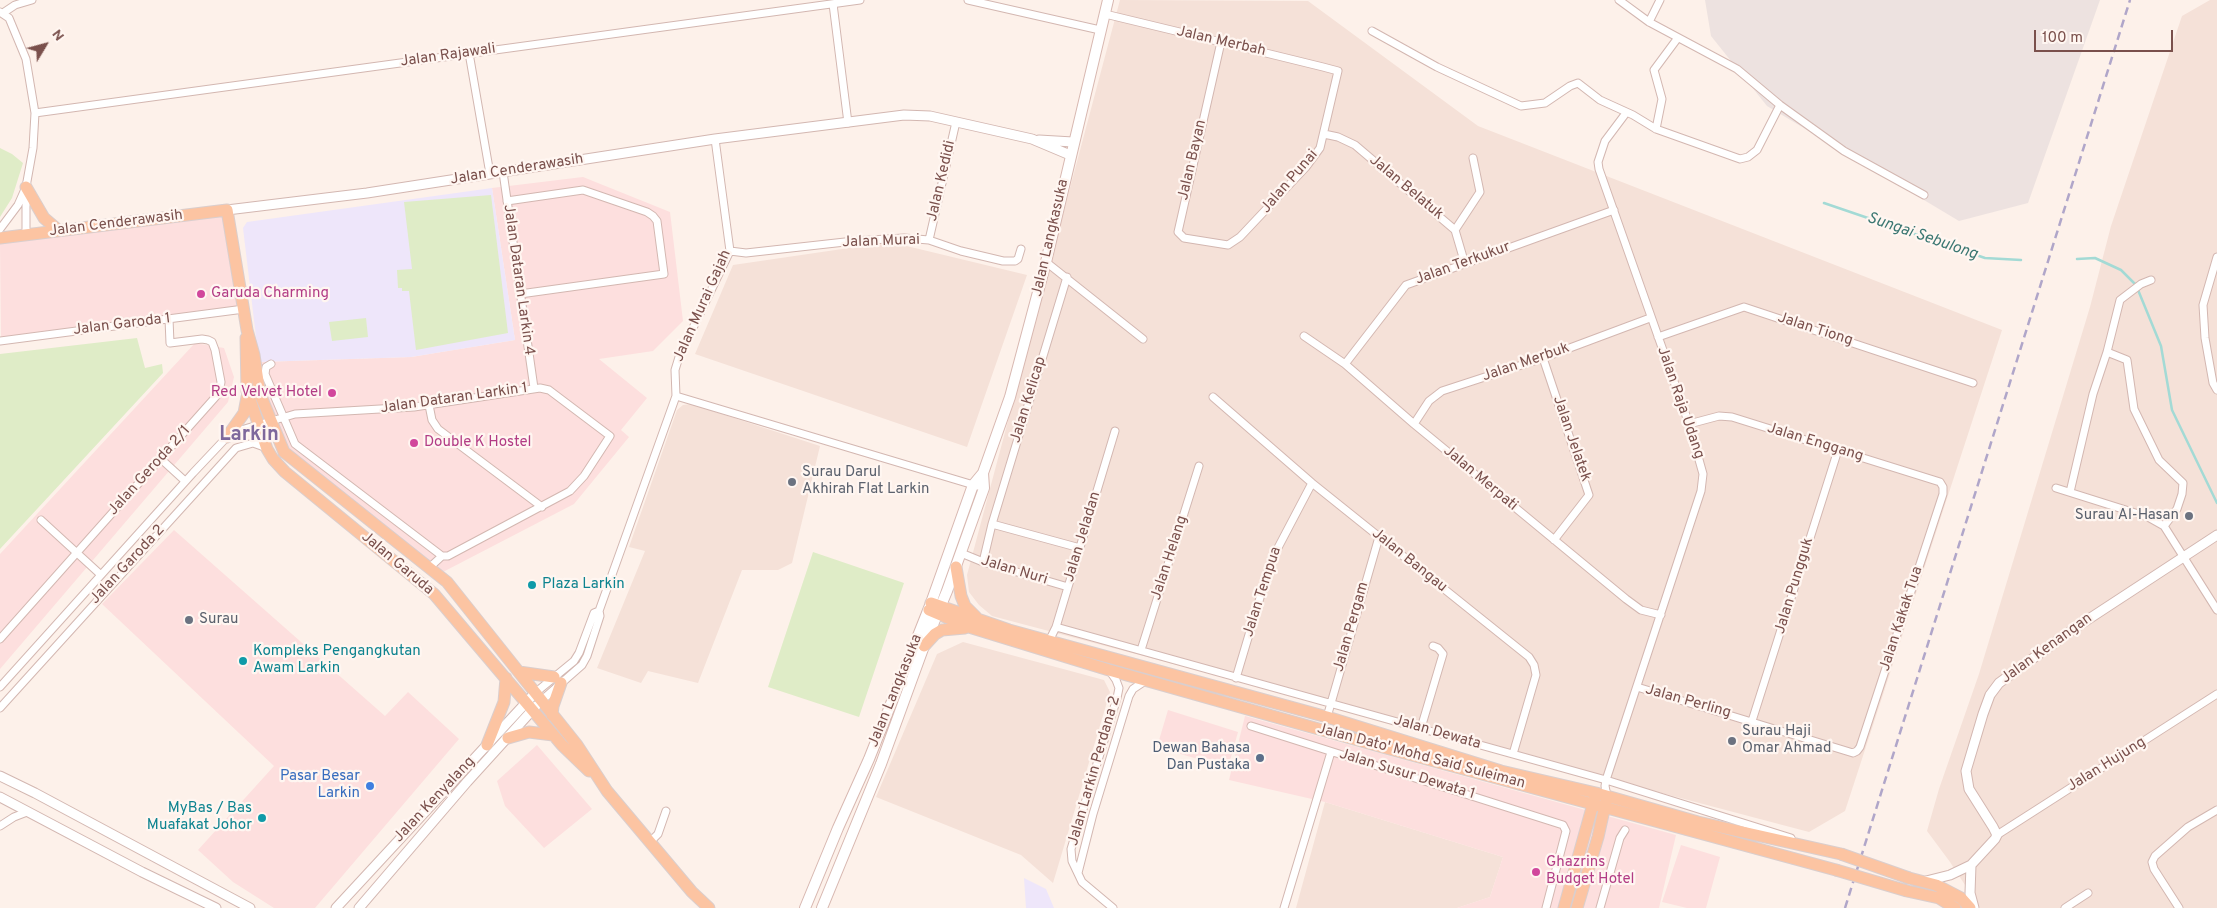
<!DOCTYPE html>
<style>
body{margin:0}
#map{position:relative;width:2217px;height:908px;overflow:hidden;background:#fdf1ea;font-family:Overpass,sans-serif}
canvas{display:block}
.north{position:absolute;left:20px;top:20px;width:50px;height:50px;-webkit-text-stroke:4px #fff6f1;paint-order:stroke;rotate:53deg;font-size:14px;font-weight:700;line-height:20px;text-align:center;color:#7a504c}
.north::after{content:'';display:block;margin:auto;width:18px;height:22px;background:#7a504c;clip-path:polygon(50% 0,100% 100%,50% 72%,0 100%)}
.scale{position:absolute;left:2034px;top:30px;width:139px;height:22px;box-sizing:border-box;border:2px solid #7a504c;border-top:0;padding-left:6px;font-size:15px;line-height:18px;white-space:nowrap;color:#7a504c;-webkit-text-stroke:4px #fff6f1;paint-order:stroke}
</style>
<div id="map">
<canvas width="2217" height="908"></canvas>
<div class="north">N</div>
<div class="scale">100 m</div>
</div>
<script>
const g = document.querySelector('canvas').getContext('2d');
g.lineJoin = 'round';
function fill(path, color) { g.fillStyle = color; g.fill(path, 'evenodd'); }
const poly = rows => new Path2D(rows.map(r => 'M' + r).join(''));
function stroke(path, color, width, dash) { g.strokeStyle = color; g.lineWidth = width; g.lineCap = dash ? 'butt' : 'round'; g.setLineDash(dash || []); g.stroke(path); }
function label(font, color, halo, rows, align = 'center') {
  g.font = font + ' Overpass,sans-serif'; g.lineWidth = 4.5; g.setLineDash([]); g.textBaseline = 'middle'; g.strokeStyle = halo; g.fillStyle = color; for (const [text, x, y, turn = 0] of rows) {
    g.save(); g.translate(x, y); g.rotate((+turn || 0) * Math.PI / 180); g.textAlign = isNaN(turn) ? turn : align; if (halo) g.strokeText(text, 0, 0); g.fillText(text, 0, 0); g.restore();
  }
}
const residential = poly([
 [1120,0,1308,1,1478,126,2002,330,1845,811,1809,832,992,616,979,605,969,592,967,575],
 [2210,0,2217,0,2217,908,1980,908,1950,862,1927,831,1939,789,1979,674,2090,307,2111,226,2182,16],
 [890,242,1027,275,967,447,695,354,733,265],
 [691,404,820,446,792,563,778,570,742,570,698,683,648,671,641,683,597,668,645,551,629,547,677,410,683,405],
 [963,642,1104,680,1110,692,1053,883,1021,855,876,797,937,654],
 [1325,802,1503,857,1490,897,1457,908,1296,908]
]);
const commercial = poly([
 [583,177,670,212,683,321,653,351,599,359,647,398,621,430,629,437,574,504,441,573,287,448,261,381,259,362,411,357,515,340,492,188],
 [223,216,237,306,1,337,0,243],
 [195,343,224,348,234,377,228,402,0,669,0,554],
 [174,530,385,716,408,692,459,739,315,908,274,908,233,882,198,850,274,766,102,604],
 [1168,710,1238,732,1228,768,1157,747],
 [1245,716,1676,835,1659,908,1457,908,1490,897,1503,857,1325,802,1229,780],
 [537,745,592,809,544,848,505,806,497,781],
 [1681,845,1720,857,1706,908,1687,908,1662,902]
]);
const industrial = poly([
 [1705,0,2100,0,2028,203,1959,221,1767,106,1711,36]
]);
const education = poly([
 [492,188,515,340,411,357,259,362,243,228,247,222],
 [1024,878,1046,889,1054,908,1026,908]
]);
const green = poly([
 [0,148,12,154,23,163,12,198,0,217],
 [491,195,508,333,416,350,409,291,402,291,402,288,398,288,397,270,412,269,404,202],
 [366,318,368,337,332,341,329,322],
 [137,338,145,368,162,364,163,373,0,549,0,354],
 [813,552,904,583,859,717,768,687]
]);
const stream = poly([
 [1824,203,1985,258,2021,260],
 [2077,259,2095,258,2121,270,2136,285,2161,346,2172,410,2217,503]
]);
const minor = poly([
 [968,0,1100,30],
 [1619,0,1649,22,1737,69,1780,105,1844,151,1924,195],
 [833,4,848,123],
 [0,12,9,18,26,59,35,113,33,148,26,187,18,205,0,229],
 [3,13,15,5,32,0],
 [1105,14,1221,42,1323,67,1338,71,1320,148,1306,167,1240,237,1228,245,1184,238,1178,232,1221,42],
 [1649,22,1660,0],
 [1372,31,1437,67,1521,106,1545,103,1570,86,1578,83,1600,100,1633,115,1656,129,1740,159,1748,157,1757,150,1780,105],
 [469,53,490,174],
 [35,113,860,0],
 [1656,129,1662,99,1654,70,1677,39],
 [1324,134,1338,137,1355,145,1455,230,1465,264],
 [503,172,534,388],
 [507,201,583,190,647,212,653,216,657,221,664,274,520,294],
 [1455,230,1480,192,1473,158],
 [26,234,26,190],
 [929,240,956,122],
 [730,251,746,253,854,241,904,238,929,240,961,251,1003,261,1015,261,1018,259,1021,249],
 [2217,257,2203,305,2205,338,2213,383,2217,390],
 [1046,262,1143,339],
 [1304,336,1345,364,1414,424,1626,599,1641,610,1661,615],
 [1658,337,1744,307,1973,383],
 [0,341,244,309],
 [2107,352,2127,360,2134,409,2159,460,2183,483,2182,494,2177,509,2164,526],
 [1543,358,1589,495,1554,540],
 [271,364,266,367,265,374,295,444,442,556],
 [1345,364,1406,285,1614,210],
 [676,396,977,486],
 [1213,397,1312,483,1529,657,1534,665,1536,675,1513,754],
 [429,405,432,420,438,429,542,507],
 [1414,424,1429,401,1442,391,1543,358,1650,318],
 [161,459,185,481],
 [2056,488,2148,517,2164,526,2217,610],
 [2070,492,2093,394,2107,352,2120,300,2141,284,2151,280],
 [41,520,101,575],
 [992,524,1080,548],
 [961,553,983,562,1068,587],
 [983,562,992,524,1067,277],
 [429,568,442,556],
 [1056,627,1606,780,1791,838],
 [0,639,219,393,221,382,215,350,212,342,208,340,202,339,170,343,169,319],
 [1049,641,1056,627,1115,431],
 [1141,650,1199,466],
 [1109,670,1116,680,1119,688,1117,698,1071,849,1072,861,1082,882,1113,908],
 [1236,678,1271,561,1312,483],
 [0,687,193,473,227,437,241,430,295,414,414,407,540,388,549,390,610,436,584,476,570,491,448,556,442,556],
 [1637,687,1853,753,1857,751,1860,747,1943,494,1943,487,1940,482,1732,417,1719,416,1689,424],
 [535,693,574,661,579,653,594,613,599,611],
 [541,701,582,665,587,656,600,616,599,611,676,396,675,370,679,357,730,251,715,139],
 [0,708,236,448,253,443,267,448],
 [1327,717,1379,537],
 [1752,721,1838,450],
 [1251,726,1563,825,1566,831,1546,908],
 [1421,728,1443,654,1438,648,1433,646],
 [1607,796,1605,786,1606,780,1701,491,1703,474,1689,424,1599,169,1598,162,1605,141,1626,113],
 [0,826,14,817,27,812],
 [1997,835,2217,694],
 [650,842,658,834,666,811],
 [1078,873,1093,814,1129,696,1133,689,1145,681],
 [1284,908,1331,752],
 [1600,908,1620,838,1625,830],
 [2065,908,2088,893],
 [2179,908,2154,869,2152,862,2155,856,2188,827,2217,810]
]);
const tertiary = poly([
 [1039,140,1073,142],
 [227,210,367,193,715,139,904,115,930,116,1032,139,1070,155],
 [0,776,35,793,250,908],
 [0,797,142,872,216,908],
 [1971,865,1970,893,1974,908],
 [1926,881,1950,875,1971,865,1995,839,1997,835,1993,827,1969,789,1966,771,1983,714,1990,695,1999,683,2075,628,2217,535],
 [336,908,535,693],
 [359,908,467,782,536,706]
]);
const secondary = poly([
 [805,908,838,828,869,759,931,603,973,485,983,473,1010,397,1046,262,1108,0],
 [822,908,881,764,924,646,947,591,984,488,983,473]
]);
const primary = poly([
 [26,187,44,218,58,230],
 [0,238,227,210,247,330,254,355,260,394,284,452,447,582,577,745,607,791,692,892,709,908],
 [246,338,247,391,267,449,273,459,285,472,434,594,562,745,589,771],
 [227,437,244,413,247,397],
 [956,567,961,596,965,606,976,617],
 [931,603,1009,630,1327,717,1501,771,1596,793,1698,822,1841,854],
 [929,610,969,627,1109,670,1386,748,1836,870],
 [924,646,935,634,942,630,965,628],
 [519,672,554,677],
 [552,715,553,706,561,683],
 [508,738,529,732,553,735],
 [487,745,504,702,506,678],
 [1909,878,1936,885,1961,898,1970,908],
 [1907,891,1939,898,1955,908],
 [1564,908,1595,797],
 [1577,908,1598,837,1606,801]
]);
const rail = poly([
 [1845,908,2130,0]
]);
const primaryBridge = poly([
 [1841,854,1909,878],
 [1836,870,1907,891]
]);
const markers = [
 [201,294,5,"#d1479c"],
 [332,393,5,"#d1479c"],
 [414,443,5,"#d1479c"],
 [792,482,5,"#6b7280"],
 [2189,516,5,"#6b7280"],
 [532,585,5,"#0f9aa8"],
 [189,620,5,"#6b7280"],
 [243,661,5,"#0f9aa8"],
 [1732,741,5,"#6b7280"],
 [1260,758,5,"#5c6f8a"],
 [370,786,5,"#3f7fe0"],
 [262,818,5,"#0f9aa8"],
 [1536,872,5,"#d1479c"]
];
const streetNames = [
 ["Jalan Merbah",1221,42,13],
 ["Jalan Rajawali",448,56,-8],
 ["Jalan Bayan",1193,160,-77],
 ["Jalan Cenderawasih",517,170,-9],
 ["Jalan Kedidi",942,181,-77],
 ["Jalan Punai",1290,182,-49],
 ["Jalan Belatuk",1406,188,40],
 ["Jalan Cenderawasih",116,224,-7],
 ["Jalan Langkasuka",1051,238,-77],
 ["Jalan Murai",881,242,-2],
 ["Jalan Terkukur",1463,264,-20],
 ["Jalan Dataran Larkin 4",518,280,82],
 ["Jalan Murai Gajah",703,306,-66],
 ["Jalan Garoda 1",122,325,-7],
 ["Jalan Tiong",1815,330,18],
 ["Jalan Merbuk",1526,363,-19],
 ["Jalan Dataran Larkin 1",454,399,-8],
 ["Jalan Kelicap",1029,400,-73],
 ["Jalan Raja Udang",1680,403,71],
 ["Jalan Jelatek",1571,439,71],
 ["Jalan Enggang",1815,443,17],
 ["Jalan Geroda 2/1",150,471,-48],
 ["Jalan Merpati",1480,479,40],
 ["Jalan Jeladan",1083,537,-73],
 ["Jalan Helang",1170,558,-72],
 ["Jalan Bangau",1409,561,39],
 ["Jalan Garuda",397,564,40],
 ["Jalan Garoda 2",128,565,-47],
 ["Jalan Nuri",1014,571,17],
 ["Jalan Pungguk",1795,586,-73],
 ["Jalan Tempua",1263,592,-72],
 ["Jalan Kakak Tua",1902,619,-72],
 ["Jalan Pergam",1352,627,-74],
 ["Jalan Kenangan",2047,649,-36],
 ["Jalan Langkasuka",896,691,-68],
 ["Jalan Perling",1688,702,16],
 ["Jalan Dewata",1437,733,16],
 ["Jalan Dato' Mohd Said Suleiman",1421,757,15],
 ["Jalan Hujung",2107,765,-32],
 ["Jalan Larkin Perdana 2",1095,771,-74],
 ["Jalan Susur Dewata 1",1407,775,17],
 ["Jalan Kenyalang",435,800,-47]
];
const hotelNames = [
 ["Garuda Charming",211,294],
 ["Red Velvet Hotel",322,393,"right"],
 ["Double K Hostel",424,443],
 ["Ghazrins",1546,863],
 ["Budget Hotel",1546,880]
];
const worshipNames = [
 ["Surau Darul",802,473],
 ["Akhirah Flat Larkin",802,490],
 ["Surau Al-Hasan",2179,516,"right"],
 ["Surau",199,620],
 ["Surau Haji",1742,732],
 ["Omar Ahmad",1742,749]
];
const cultureNames = [
 ["Plaza Larkin",542,585],
 ["Kompleks Pengangkutan",253,652],
 ["Awam Larkin",253,669],
 ["MyBas / Bas",252,809,"right"],
 ["Muafakat Johor",252,826,"right"]
];
const serviceNames = [
 ["Dewan Bahasa",1250,749],
 ["Dan Pustaka",1250,766]
];
const shopNames = [
 ["Pasar Besar",360,777],
 ["Larkin",360,794]
];
const waterNames = [
 ["Sungai Sebulong",1922,237,19]
];
const districtNames = [
 ["Larkin",249,436]
];
fill(residential, '#f5e1d8');
fill(commercial, '#fddfde');
fill(industrial, '#ede2e0');
fill(education, '#eee6fa');
fill(green, '#dfecc7');
stroke(stream, '#a3dad5', 2.5);
stroke(minor, '#d3b7b1', 9);
stroke(tertiary, '#d3b7b1', 11);
stroke(secondary, '#d8b8b1', 12);
stroke(primary, '#dacecd', 13);
stroke(minor, '#fff', 7);
stroke(tertiary, '#fff', 9);
stroke(secondary, '#fff', 10);
stroke(primary, '#fcc4a2', 11);
stroke(rail, '#b0a6c9', 2.5, [8, 5]);
stroke(primaryBridge, '#dacecd', 13, []);
stroke(primaryBridge, '#fcc4a2', 11);
for (const [x, y, r, color] of markers) { const dot = new Path2D(); dot.arc(x, y, r, 0, 2 * Math.PI); g.fillStyle = color; g.fill(dot); stroke(dot, '#fff6f1', 2); }
label('15px', '#7a504c', '#fff6f1', streetNames);
label('15px', '#b23c85', '#fff6f1', hotelNames, 'left');
label('15px', '#5b616d', '#fff6f1', worshipNames, 'left');
label('15px', '#0d838f', '#fff6f1', cultureNames, 'left');
label('15px', '#4e5e75', '#fff6f1', serviceNames, 'right');
label('15px', '#366cbe', '#fff6f1', shopNames, 'right');
label('italic 16px', '#3b7772', '#fff6f1', waterNames);
label('bold 20px', '#7e689c', '#fff6f1', districtNames);
</script>
